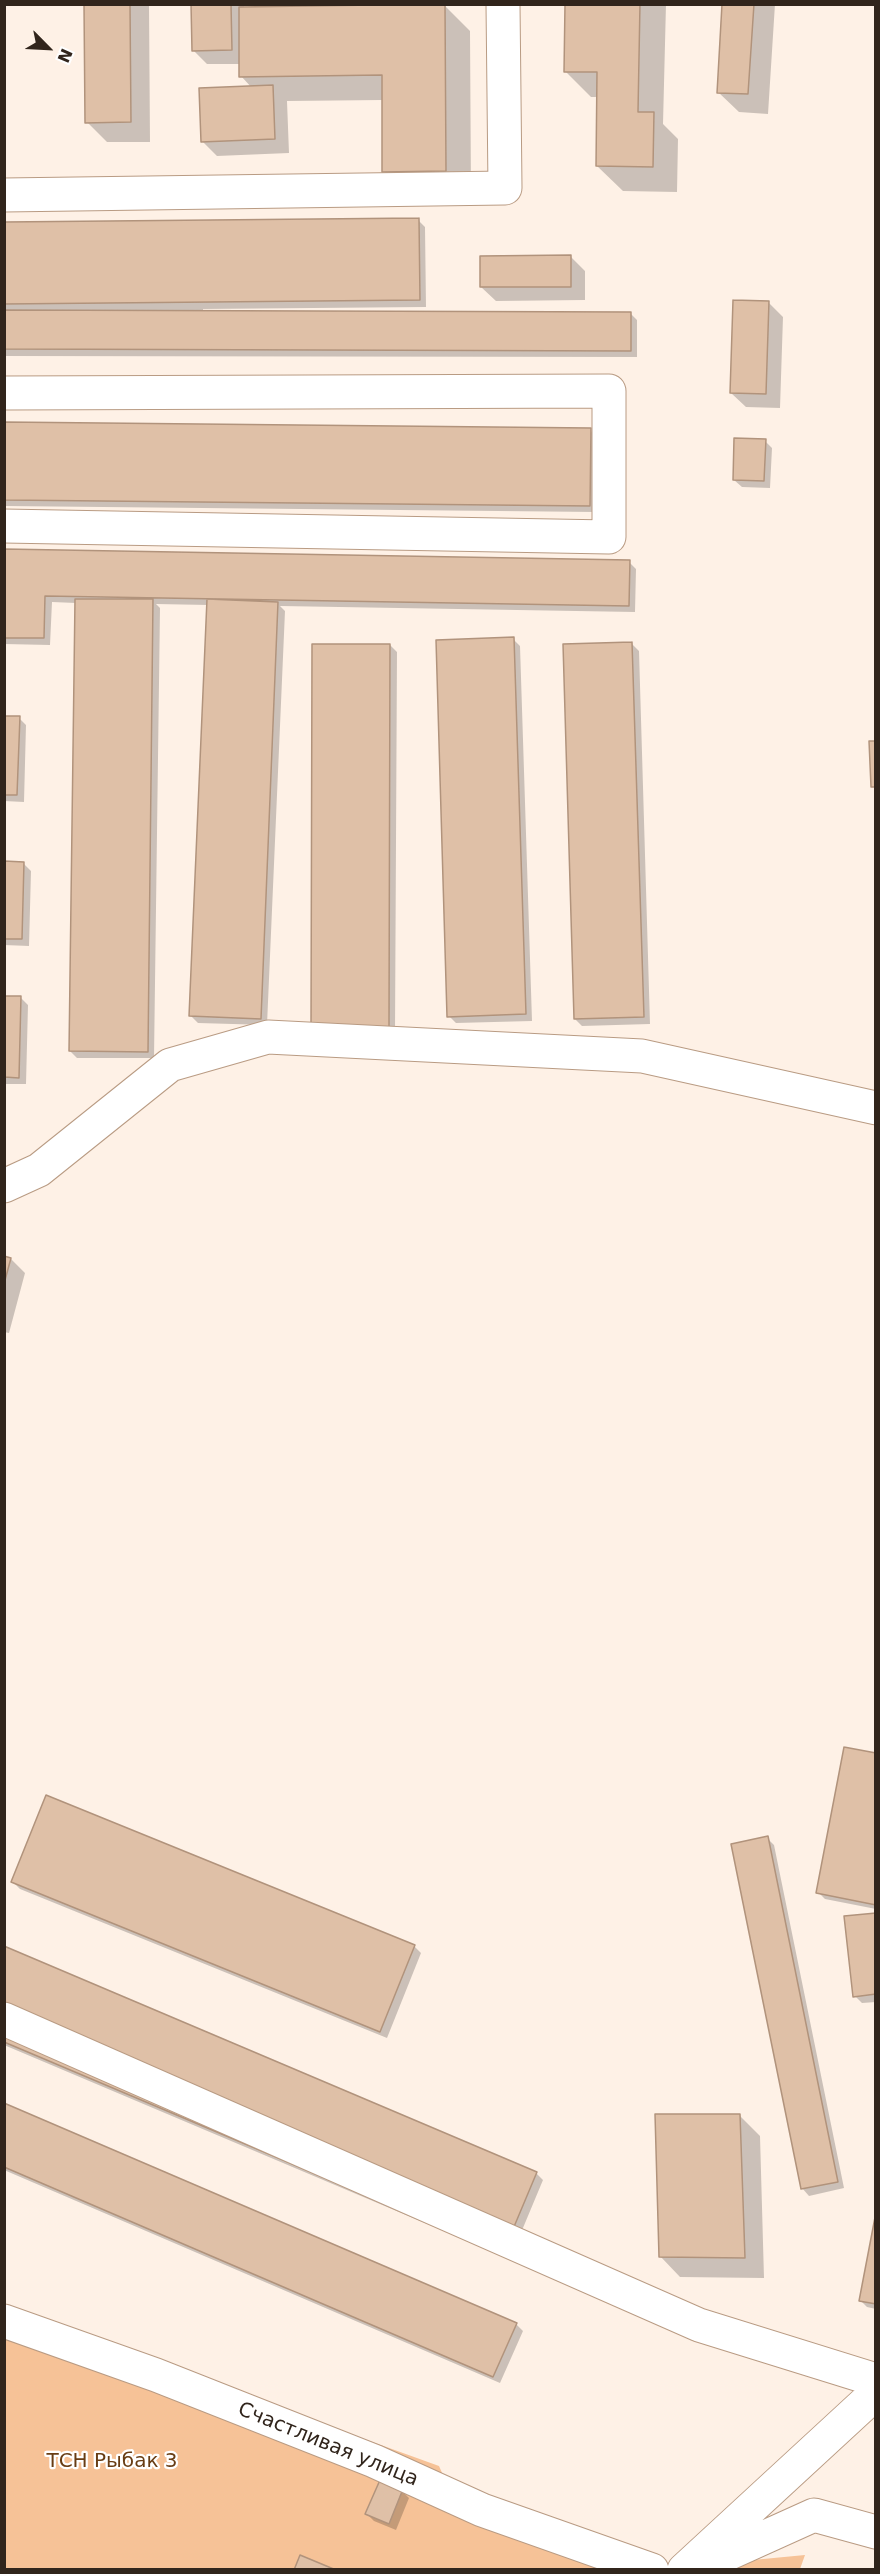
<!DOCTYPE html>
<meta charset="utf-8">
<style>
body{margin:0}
#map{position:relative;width:880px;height:2574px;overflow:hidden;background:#fef1e6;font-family:"DejaVu Sans",sans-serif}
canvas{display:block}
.frame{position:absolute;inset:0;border:6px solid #31251c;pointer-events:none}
.north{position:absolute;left:18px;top:18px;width:60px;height:60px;-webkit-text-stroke:4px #fff;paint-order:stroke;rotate:114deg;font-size:16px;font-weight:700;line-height:24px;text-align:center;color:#31251c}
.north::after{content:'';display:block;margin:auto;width:21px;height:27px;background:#31251c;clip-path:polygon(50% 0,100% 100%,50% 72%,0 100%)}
</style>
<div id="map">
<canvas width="880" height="2574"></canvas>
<div class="frame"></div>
<div class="north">N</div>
</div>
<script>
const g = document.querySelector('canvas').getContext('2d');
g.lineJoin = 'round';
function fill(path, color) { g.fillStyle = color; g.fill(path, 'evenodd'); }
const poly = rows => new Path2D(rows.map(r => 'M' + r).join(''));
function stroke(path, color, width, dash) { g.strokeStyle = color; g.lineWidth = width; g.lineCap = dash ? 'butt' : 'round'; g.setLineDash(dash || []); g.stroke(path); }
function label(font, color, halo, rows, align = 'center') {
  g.font = font + ' "DejaVu Sans",sans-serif'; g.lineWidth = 4.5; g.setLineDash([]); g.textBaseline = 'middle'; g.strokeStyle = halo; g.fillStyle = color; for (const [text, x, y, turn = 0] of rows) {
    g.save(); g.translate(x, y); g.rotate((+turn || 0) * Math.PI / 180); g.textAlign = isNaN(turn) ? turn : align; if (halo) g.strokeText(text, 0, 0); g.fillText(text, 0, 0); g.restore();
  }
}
const green = poly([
 [4,2309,439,2466,447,2484,627,2569,5,2569],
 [805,2555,800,2569,659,2569]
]);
const shadow = poly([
 [85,4,149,4,150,142,107,142,87,122],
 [192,4,244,4,244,8,444,5,470,31,471,196,409,197,384,172,383,100,287,101,289,153,217,156,203,142,252,88,241,76,241,64,207,64,193,50],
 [567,4,666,4,663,124,678,139,677,192,623,191,597,166,598,97,591,97,565,71],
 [724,4,775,4,768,114,739,112,718,92],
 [418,220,425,227,426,307,203,309,203,312,630,313,637,320,637,357,4,356,4,224],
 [571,257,585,271,585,300,496,301,481,287],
 [768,302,783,317,780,408,746,407,731,393],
 [4,423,590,430,597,437,596,512,4,506],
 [765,441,772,448,770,488,742,487,734,480],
 [4,551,629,562,636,569,635,612,280,606,285,611,267,1025,198,1023,191,1016,208,605,156,604,160,608,154,1058,77,1058,70,1051,76,603,52,602,50,645,4,644],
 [513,639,520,646,532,1021,456,1023,449,1016],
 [632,644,639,651,650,1024,582,1026,575,1019],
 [390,645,397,652,395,1033,319,1033],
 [4,717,19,718,26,725,24,802,4,801],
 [4,863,24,864,31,871,29,946,4,945],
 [4,997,21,998,28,1005,26,1084,4,1084],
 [4,1257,11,1259,25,1273,9,1333,4,1332],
 [876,1755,876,1909,825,1899,818,1892],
 [767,1838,774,1845,844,2188,809,2196,802,2188],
 [13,1882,414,1946,421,1953,387,2038,20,1889],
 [876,1914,876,2002,862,2003,855,1996],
 [4,1948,536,2173,543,2180,510,2259,4,2045],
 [4,2104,516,2324,523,2331,500,2383,4,2170],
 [740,2116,760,2136,764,2278,680,2277,660,2256],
 [876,2220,876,2309,867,2307,860,2300],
 [402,2491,409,2498,396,2530,374,2521,367,2514]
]);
const building = poly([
 [84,4,130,4,131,122,85,123,84,4],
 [191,4,231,4,232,50,192,51,191,4],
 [445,4,446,171,382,172,382,75,239,77,239,7,445,4],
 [565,4,640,4,638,112,654,112,653,167,596,166,597,72,564,72,565,4],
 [722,4,754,4,748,94,717,93,722,4],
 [273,85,275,139,201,142,199,88,273,85],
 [419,218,420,300,4,304,4,222,419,218],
 [571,255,571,287,480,287,480,256,571,255],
 [733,300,769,301,766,394,730,393,733,300],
 [4,310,631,312,631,351,4,349,4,310],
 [4,422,591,428,590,506,4,500,4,422],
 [734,438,766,439,764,481,733,480,734,438],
 [4,549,630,560,629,606,45,596,44,638,4,638,4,549],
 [75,599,153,599,148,1052,69,1051,75,599],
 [207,599,278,602,261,1019,189,1016,207,599],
 [514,637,526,1014,447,1017,436,640,514,637],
 [632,642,644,1017,574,1019,563,644,632,642],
 [312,644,390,644,389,1027,311,1026,312,644],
 [4,716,20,716,17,795,4,795,4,716],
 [869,741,876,741,876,787,871,787,869,741],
 [4,861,24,862,22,939,4,939,4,861],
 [4,996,21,996,19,1078,4,1077,4,996],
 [4,1256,11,1258,4,1284,4,1256],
 [844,1747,876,1753,876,1905,816,1893,844,1747],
 [46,1795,415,1945,380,2032,11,1882,46,1795],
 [768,1836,838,2182,801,2189,731,1844,768,1836],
 [876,1913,876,1994,853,1997,844,1916,876,1913],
 [4,1946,537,2172,503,2253,4,2042,4,1946],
 [4,2103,517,2323,493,2377,4,2167,4,2103],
 [655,2114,740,2114,745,2258,659,2257,655,2114],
 [876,2212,876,2304,859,2301,876,2212],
 [380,2480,403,2489,389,2524,365,2514,380,2480],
 [300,2555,336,2570,294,2570,300,2555]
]);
const minor = poly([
 [4,195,505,188,503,4],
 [4,393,609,391,609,537,4,526],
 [4,1186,39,1170,170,1065,268,1037,642,1056,876,1108],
 [4,2019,699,2325,876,2380],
 [4,2321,156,2375,374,2461,482,2510,652,2570],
 [701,2566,814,2515,876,2532],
 [684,2570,876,2393]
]);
const streetNames = [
 ["Счастливая улица",328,2445,22]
];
const parkNames = [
 ["ТСН Рыбак 3",112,2462]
];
fill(green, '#f6c297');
fill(shadow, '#0003');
fill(building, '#dfc0a7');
stroke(building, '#b1937c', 1.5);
stroke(minor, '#b99b83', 35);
stroke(minor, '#fff', 33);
label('20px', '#31251c', '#fff', streetNames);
label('20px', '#683d14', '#fff', parkNames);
</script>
